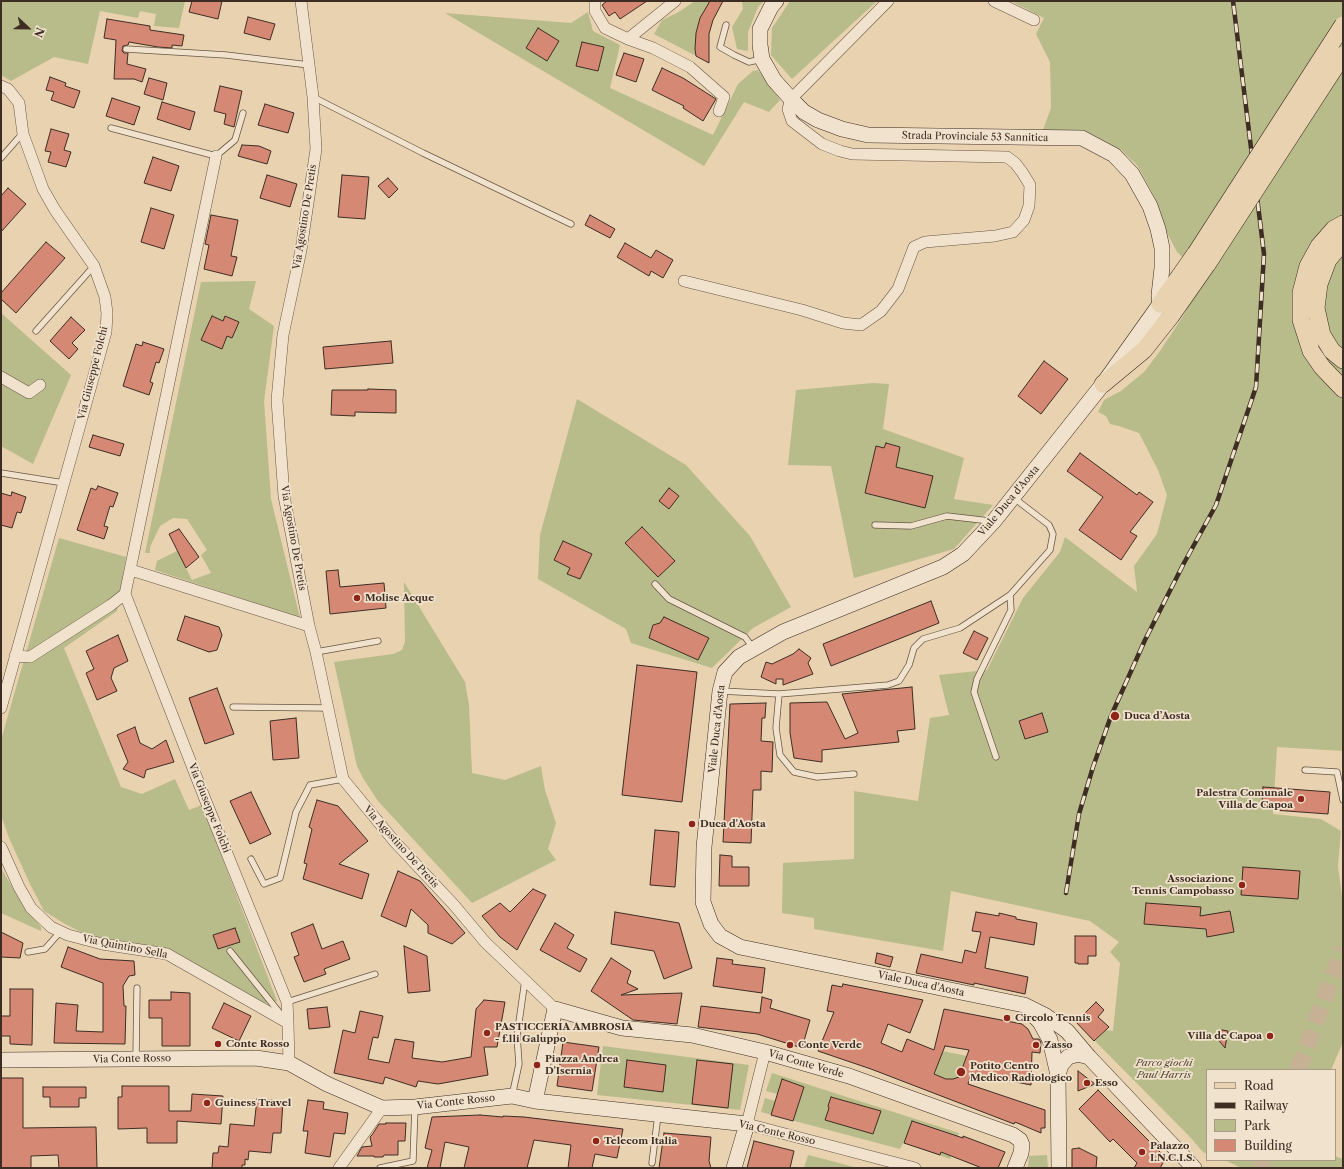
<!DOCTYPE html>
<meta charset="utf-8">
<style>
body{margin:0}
#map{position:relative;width:1344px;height:1169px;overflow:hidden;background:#e8d2b0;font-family:"Libre Caslon Text",serif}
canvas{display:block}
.frame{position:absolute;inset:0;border:2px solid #3e2d23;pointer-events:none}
.legend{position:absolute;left:1206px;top:1069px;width:130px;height:92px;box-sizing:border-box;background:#f0e2cc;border:1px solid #a99a88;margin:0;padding:5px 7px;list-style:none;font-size:12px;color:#3e2d23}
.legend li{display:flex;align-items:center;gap:8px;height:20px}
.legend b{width:20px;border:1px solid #a99a88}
.north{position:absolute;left:8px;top:8px;width:40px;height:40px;-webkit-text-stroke:3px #f0e2cc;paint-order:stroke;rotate:112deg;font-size:11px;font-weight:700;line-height:16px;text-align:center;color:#3e2d23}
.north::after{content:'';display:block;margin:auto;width:14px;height:18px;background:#3e2d23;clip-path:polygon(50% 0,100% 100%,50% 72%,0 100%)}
</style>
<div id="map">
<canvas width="1344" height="1169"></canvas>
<div class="frame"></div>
<ul class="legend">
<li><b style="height:5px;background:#e8d2b0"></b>Road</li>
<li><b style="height:5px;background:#3e2d23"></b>Railway</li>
<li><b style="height:11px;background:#b8bb8a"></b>Park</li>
<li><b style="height:11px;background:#d58873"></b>Building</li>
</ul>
<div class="north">N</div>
</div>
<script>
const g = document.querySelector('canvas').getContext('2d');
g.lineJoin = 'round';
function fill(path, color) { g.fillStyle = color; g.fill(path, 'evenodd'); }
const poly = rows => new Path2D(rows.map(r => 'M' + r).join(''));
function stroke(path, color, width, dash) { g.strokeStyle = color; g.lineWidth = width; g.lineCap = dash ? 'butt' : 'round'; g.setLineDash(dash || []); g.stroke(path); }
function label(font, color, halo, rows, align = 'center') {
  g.font = font + ' "Libre Caslon Text",serif'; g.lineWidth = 3.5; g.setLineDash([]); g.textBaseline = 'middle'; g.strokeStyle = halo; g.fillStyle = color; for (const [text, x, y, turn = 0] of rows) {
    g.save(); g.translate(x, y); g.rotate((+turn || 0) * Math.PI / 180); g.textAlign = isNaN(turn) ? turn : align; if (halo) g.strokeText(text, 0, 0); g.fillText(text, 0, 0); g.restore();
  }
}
const green = poly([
 [1,1,185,1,179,28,154,26,156,14,140,11,138,18,100,11,88,64,54,57,11,81,1,75],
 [695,1,710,1,700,18,696,33,695,49,696,56,654,34,662,20,677,13],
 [742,1,764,1,758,7,748,32,748,51,737,49,732,27,743,9],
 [790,1,877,1,792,79,771,55,772,28],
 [1011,1,1343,1,1343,751,1277,747,1273,814,1321,819,1341,831,1338,866,1343,904,1343,1042,1331,1070,1207,1070,1207,1154,1203,1152,1190,1137,1095,1041,1106,1030,1113,1031,1120,963,1110,952,1119,942,1090,921,951,891,943,951,814,929,814,918,782,913,783,863,854,859,854,791,918,801,930,718,949,715,939,675,987,670,1023,598,1060,552,1065,537,1137,592,1134,566,1157,534,1167,495,1158,470,1139,433,1119,426,1110,424,1106,416,1098,412,1104,400,1121,391,1144,372,1160,351,1185,313,1196,291,1192,267,1177,252,1166,231,1154,196,1137,165,1121,150,1091,134,1043,130,1051,108,1050,62,1036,34,1044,18],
 [588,12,593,31,620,45,610,88,713,135,738,84,753,71,758,70,780,100,769,112,744,102,704,166,445,13,571,23],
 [256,281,249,309,274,326,264,401,271,499,300,618,155,570,157,561,177,551,192,580,211,573,201,555,207,550,187,519,173,518,160,526,150,547,150,553,145,553,201,282],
 [1,313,71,375,33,464,1,446],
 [873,383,889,384,883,429,964,458,954,499,993,505,954,549,854,578,831,466,788,465,796,390],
 [577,399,686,465,750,536,791,607,753,628,712,668,631,643,626,629,538,579,540,535],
 [59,538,126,557,117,611,64,648,121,787,142,794,175,779,189,810,202,805,277,1001,264,1003,171,950,87,935,65,924,44,911,30,884,9,838,1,815,1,740],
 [404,582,465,682,469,705,472,773,505,780,541,766,545,790,556,823,548,849,556,860,472,903,378,801,363,778,357,766,334,662,393,654,402,650,405,642],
 [1,868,24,907,41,927,41,931,1,913],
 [603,1046,749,1065,740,1110,597,1095],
 [932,1049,1002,1063,996,1082,990,1079,992,1074,965,1062,959,1077,953,1079,946,1079,934,1074,942,1053],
 [772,1073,959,1133,950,1159,903,1143,900,1149,761,1112,765,1098,775,1101,777,1094,766,1091],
 [808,1155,828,1160,857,1168,804,1168],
 [1047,1155,1048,1168,1028,1168,1029,1156],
 [1335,1156,1343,1159,1343,1168,1241,1168,1225,1160,1335,1160]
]);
const building = poly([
 [192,1,222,1,218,19,189,12,192,1],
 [607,1,647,1,620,19,615,12,609,16,602,5,607,1],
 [710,1,723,1,713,20,709,34,709,63,696,56,695,49,696,33,700,18,710,1],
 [248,17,275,24,270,40,244,33,248,17],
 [107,19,150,26,150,30,184,35,182,46,172,45,172,48,158,47,129,42,128,45,123,46,122,51,124,53,128,53,127,64,146,69,142,82,134,79,114,79,116,40,104,38,107,19],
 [538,28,559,41,547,61,526,48,538,28],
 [582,42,604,47,598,71,576,66,582,42],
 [624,53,644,59,636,82,616,75,624,53],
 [662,68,683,78,716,99,703,121,683,108,684,106,652,90,662,68],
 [50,77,66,83,65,86,80,91,74,108,51,100,54,92,46,90,50,77],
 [149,78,167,83,163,100,144,94,149,78],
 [220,86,242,91,234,127,224,124,226,114,214,111,220,86],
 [112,98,140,107,134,125,106,116,112,98],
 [162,102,195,112,190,130,157,119,162,102],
 [265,104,294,113,288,133,258,125,265,104],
 [51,129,69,134,64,150,71,152,66,167,48,162,51,152,45,151,51,129],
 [242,145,259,146,271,151,267,164,238,156,242,145],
 [153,157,179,166,171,191,144,183,153,157],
 [267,175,297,184,290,207,260,198,267,175],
 [342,175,369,177,365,219,338,217,342,175],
 [388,178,398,189,389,198,378,186,388,178],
 [8,188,26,204,1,232,1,196,8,188],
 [151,208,174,215,164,249,141,242,151,208],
 [211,215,238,220,231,256,237,257,232,276,204,269,209,245,205,244,211,215],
 [590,215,615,229,610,238,585,225,590,215],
 [46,242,65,258,16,313,1,299,1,293,46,242],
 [625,243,651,258,656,250,673,260,663,278,651,271,649,276,617,257,625,243],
 [212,316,223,321,225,316,239,322,232,338,227,336,222,349,201,340,212,316],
 [71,317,85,330,72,343,78,349,69,359,50,341,71,317],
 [391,341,393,363,325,369,323,347,391,341],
 [143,342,164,349,159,363,156,362,150,382,153,383,149,395,123,386,136,344,142,346,143,342],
 [1044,361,1068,379,1041,414,1018,396,1044,361],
 [368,389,396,390,396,413,355,412,355,416,331,415,332,390,368,390,368,389],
 [93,435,124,444,120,456,89,447,93,435],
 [886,443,900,447,896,467,933,476,925,508,865,493,876,446,884,448,886,443],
 [1080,453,1137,495,1139,492,1153,502,1130,532,1137,536,1121,560,1079,530,1103,497,1067,471,1080,453],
 [98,486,118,493,113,507,110,506,104,526,108,527,104,539,77,530,91,488,96,490,98,486],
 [669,488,679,496,669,509,659,501,669,488],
 [12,492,26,497,21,513,17,512,12,528,1,525,1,493,11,496,12,492],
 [642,527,675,561,658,577,625,543,642,527],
 [179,529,199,557,186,568,169,534,179,529],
 [563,541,592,554,580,579,567,574,570,568,554,560,563,541],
 [338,570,340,587,384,583,386,608,330,614,326,571,338,570],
 [931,601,939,623,831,666,823,644,931,601],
 [185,616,219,627,222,635,217,650,209,652,177,640,185,616],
 [664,617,709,638,698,660,649,638,653,625,660,623,664,617],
 [974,631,988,638,977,660,963,653,974,631],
 [118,635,128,661,114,668,111,678,117,691,97,700,86,673,94,669,86,651,118,635],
 [799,649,811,658,808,663,813,674,783,685,783,679,776,679,776,684,761,677,766,662,772,664,793,654,799,649],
 [637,665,697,672,682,802,622,795,637,665],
 [912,687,915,729,897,731,899,742,822,750,822,762,794,758,790,733,790,703,827,702,845,739,858,733,842,694,912,687],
 [217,688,234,734,205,744,189,698,217,688],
 [766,703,765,718,762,718,761,741,773,742,772,772,761,771,761,790,753,790,751,843,723,842,730,704,766,703],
 [1042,713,1048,732,1025,739,1019,721,1042,713],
 [296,718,299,758,273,760,270,721,296,718],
 [135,727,140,743,152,749,166,740,174,762,146,770,144,778,123,769,128,762,117,735,135,727],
 [1263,787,1330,792,1328,814,1273,810,1273,806,1262,805,1263,787],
 [251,792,271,834,250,844,230,801,251,792],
 [317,800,338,806,368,841,339,864,369,874,362,899,303,879,307,864,304,863,312,829,309,827,317,800],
 [655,830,679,832,675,887,650,885,655,830],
 [720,855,732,856,732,867,749,867,749,886,719,886,720,855],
 [1243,867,1300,871,1298,899,1241,895,1243,867],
 [398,871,420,881,465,933,452,944,428,933,428,925,411,909,406,927,381,916,398,871],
 [533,889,546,895,517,950,500,937,482,916,500,903,510,912,533,889],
 [1146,903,1201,907,1200,916,1230,911,1234,932,1207,937,1206,929,1144,924,1146,903],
 [615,912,679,923,692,968,664,979,654,951,611,944,615,912],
 [976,912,999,916,999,913,1016,917,1016,919,1037,923,1034,945,990,937,985,968,1028,977,1025,994,974,983,974,985,916,973,921,954,962,963,965,950,976,953,981,932,972,931,976,912],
 [555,923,574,935,567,948,587,959,580,972,540,950,555,923],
 [313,924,322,949,343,941,350,959,324,969,326,974,304,982,294,957,299,955,291,933,313,924],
 [235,928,240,942,218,949,213,935,235,928],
 [1,932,23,943,20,958,1,957,1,932],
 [1075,936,1096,936,1096,956,1088,956,1088,964,1078,964,1078,963,1075,963,1075,936],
 [404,946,427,956,430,991,408,993,404,946],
 [68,947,100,959,134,961,135,975,129,976,123,986,124,1006,126,1006,125,1044,54,1043,56,1003,78,1005,76,1031,103,1032,103,983,61,967,68,947],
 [877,953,893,957,890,967,875,963,877,953],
 [611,958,631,971,627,983,638,989,621,995,682,993,677,1024,633,1020,591,991,611,958],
 [717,958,733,960,732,964,765,968,762,993,713,986,717,958],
 [843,984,923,1000,910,1033,888,1024,881,1043,902,1052,907,1039,934,1050,944,1009,1022,1024,1028,1029,1033,1039,1039,1039,1041,1042,1040,1053,1032,1052,1031,1085,971,1073,968,1084,1045,1110,1045,1128,1041,1128,1041,1133,1015,1122,1014,1124,871,1069,818,1051,834,1012,827,1011,832,985,842,987,843,984],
 [945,1046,969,1050,959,1077,953,1079,946,1079,934,1074,945,1046],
 [10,989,33,989,32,1045,10,1044,10,1036,1,1036,1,1016,10,1016,10,989],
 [171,992,190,993,190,1046,162,1046,162,1018,149,1018,149,1000,171,1000,171,992],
 [762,997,772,1000,770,1008,810,1020,802,1048,757,1034,698,1027,701,1006,760,1013,762,997],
 [484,1000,505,1002,497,1047,484,1047,488,1075,438,1084,418,1081,416,1087,385,1077,383,1084,334,1073,343,1030,355,1033,360,1011,383,1016,378,1038,373,1037,368,1059,389,1063,395,1039,414,1042,412,1058,442,1062,471,1057,476,1009,484,1000],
 [1096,1002,1104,1010,1098,1017,1109,1027,1094,1041,1076,1022,1096,1002],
 [224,1003,251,1016,239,1041,212,1028,224,1003],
 [327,1007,330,1027,309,1029,307,1009,327,1007],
 [1222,1030,1228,1031,1225,1048,1216,1037,1217,1033,1222,1030],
 [563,1042,599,1047,592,1091,557,1086,563,1042],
 [627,1060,666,1065,663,1092,624,1087,627,1060],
 [697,1060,733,1064,728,1108,692,1104,697,1060],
 [1078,1071,1095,1084,1078,1091,1078,1071],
 [1,1078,23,1078,23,1128,96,1127,97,1168,59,1168,58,1155,31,1156,31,1168,1,1168,1,1078],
 [782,1079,804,1087,793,1121,771,1115,782,1079],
 [122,1086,169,1086,169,1111,191,1111,192,1094,223,1096,221,1124,177,1121,177,1143,147,1143,147,1128,118,1129,118,1097,122,1097,122,1086],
 [43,1087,86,1087,86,1098,79,1098,79,1107,50,1107,50,1097,43,1097,43,1087],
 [1098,1090,1166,1158,1160,1168,1134,1168,1137,1163,1113,1139,1110,1142,1079,1109,1098,1090],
 [831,1097,881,1111,873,1134,825,1120,829,1108,828,1106,831,1097],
 [257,1099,283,1101,281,1133,273,1133,271,1153,249,1151,248,1160,245,1159,245,1165,242,1165,242,1168,212,1168,213,1153,218,1153,219,1146,228,1147,230,1124,254,1126,257,1099],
 [308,1100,324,1102,323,1109,348,1113,345,1134,334,1133,330,1157,305,1153,308,1131,303,1131,308,1100],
 [480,1115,503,1117,503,1116,524,1117,623,1129,617,1158,595,1154,592,1168,568,1168,571,1145,534,1140,527,1168,464,1168,469,1147,445,1142,440,1168,427,1168,432,1150,425,1148,432,1117,480,1115],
 [912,1121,963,1138,963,1136,1005,1152,998,1168,982,1168,941,1152,940,1155,904,1143,912,1121],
 [386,1123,406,1123,405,1141,398,1141,398,1155,384,1155,383,1157,374,1157,374,1156,357,1156,362,1147,372,1146,370,1137,372,1135,379,1124,386,1124,386,1123],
 [664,1133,711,1137,709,1161,711,1168,659,1168,664,1133],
 [754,1141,794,1151,790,1168,747,1168,754,1141],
 [1079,1148,1097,1157,1096,1168,1072,1168,1072,1149,1079,1148]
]);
const primaryTunnel = poly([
 [1298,1070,1343,948],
 [1261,1168,1264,1160]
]);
const lane = poly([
 [726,25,720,47,734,55,749,62,762,59],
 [126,49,226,55,309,65],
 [313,97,423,153,571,224],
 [111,128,216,156,235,140,243,113],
 [1,158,22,134],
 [36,331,94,266],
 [1,473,64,483],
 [875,525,911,526,947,516,990,521],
 [655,584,669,599,745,637,753,648],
 [316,652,378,641],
 [721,691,779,694,888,685,899,681,909,665,914,648,923,639,960,628,1010,595,1050,550,1053,534,1049,525,1014,498],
 [779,694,776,728,780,755,794,772,817,777,854,774],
 [233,707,328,708],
 [996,757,974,692,977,679,1011,610,1010,595],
 [1305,770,1337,772,1343,800],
 [251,859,264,884,280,878,296,812,310,785,343,779],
 [230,951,283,1017],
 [28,952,45,949,61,931],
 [287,1002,375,974],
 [136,1058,137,988],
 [512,1096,519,1064,517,1036,525,980],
 [652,1163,658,1115],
 [380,1168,413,1161,415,1107]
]);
const street = poly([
 [301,1,313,97,316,149,301,250,283,335,277,400,284,496,309,626,316,652,343,779,394,841,454,905,485,942,555,1009],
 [595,1,595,11,605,28,628,39,653,48,690,67,724,97,719,111],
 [994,1,1034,20],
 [628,39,675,1],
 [1,86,8,89,19,103,23,134,43,189,55,210,94,266,105,297,107,313,106,332,1,708],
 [216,156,125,594,205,799,287,1002,288,1023],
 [684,281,802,310,843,323,861,325,881,311,898,289,914,247,925,242,995,236,1013,232,1024,220,1029,206,1030,185,1022,172,1015,163,1007,157,852,154,840,151,822,144,792,121,788,109,791,99,888,1],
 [1,377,29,393,40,385],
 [131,570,309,626],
 [15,656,30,657,111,605,125,594],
 [1,847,19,887,31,908,51,927,68,935,102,944,167,954,288,1023,289,1063],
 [765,1052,747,1124,915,1168],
 [339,1168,382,1108]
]);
const secondary = poly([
 [776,1,771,7,760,29,760,45,762,59,774,80,791,99,804,112,818,120,842,129,868,135,1082,138,1114,155,1132,174,1150,206,1158,229,1162,248,1162,268,1159,295,1160,304,1103,384,994,521,963,554,943,567,783,632,739,657,725,672,720,691,704,847,703,902,711,924,720,936,740,947,1024,1005,1046,1016,1067,1031,1089,1057,1194,1168],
 [1030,1012,1040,1022,1050,1040,1058,1075],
 [1,1060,256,1058,289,1063,327,1084,382,1108,415,1107,512,1096,535,1101,747,1124,734,1168],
 [535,1101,555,1009,622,1028,692,1035,765,1052,849,1076,1013,1135,1020,1140,1022,1145,1021,1153,1015,1168],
 [1059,1168,1058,1075,1061,1065,1068,1057,1078,1054,1089,1057]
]);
const primary = poly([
 [1343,224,1334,229,1319,246,1308,266,1301,293,1301,320,1311,351,1322,367,1343,389],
 [1343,242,1328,260,1319,284,1316,308,1322,335,1332,351,1343,360],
 [1160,304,1196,253],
 [1103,384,1144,350,1171,316,1208,263]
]);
const rail = poly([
 [1066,893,1079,814,1093,767,1111,716,1145,640,1184,563,1216,505,1256,387,1264,254,1233,1]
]);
const primaryBridge = poly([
 [1196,253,1343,25],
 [1208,263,1343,55]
]);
const markers = [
 [357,598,4,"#8f2418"],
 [1115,716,5,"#8f2418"],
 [1301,799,4,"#8f2418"],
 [692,824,4,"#8f2418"],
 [1242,885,4,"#8f2418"],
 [1007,1018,4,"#8f2418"],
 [487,1033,4,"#8f2418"],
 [1270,1036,4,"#8f2418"],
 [218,1044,4,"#8f2418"],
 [790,1045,4,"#8f2418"],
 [1036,1045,4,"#8f2418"],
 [537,1065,4,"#8f2418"],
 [961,1072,5,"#8f2418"],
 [1087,1083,4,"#8f2418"],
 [207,1103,4,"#8f2418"],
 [596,1141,4,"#8f2418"],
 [1142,1152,4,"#8f2418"]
];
const streetNames = [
 ["Strada Provinciale 53 Sannitica",975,137,1],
 ["Via Agostino De Pretis",305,217,-81],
 ["Via Giuseppe Folchi",93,373,-76],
 ["Viale Duca d'Aosta",1009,501,-50],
 ["Via Agostino De Pretis",293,538,80],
 ["Viale Duca d'Aosta",717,729,-84],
 ["Via Giuseppe Folchi",209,808,68],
 ["Via Agostino De Pretis",401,847,48],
 ["Via Quintino Sella",125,947,11],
 ["Viale Duca d'Aosta",921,984,12],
 ["Via Conte Rosso",132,1059,-1],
 ["Via Conte Verde",806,1064,16],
 ["Via Conte Rosso",456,1102,-6],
 ["Via Conte Rosso",777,1133,13]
];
const poiNames = [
 ["Molise Acque",365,598],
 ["Duca d’Aosta",1124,716],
 ["Palestra Comunale",1293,793,"right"],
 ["Villa de Capoa",1293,805,"right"],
 ["Duca d'Aosta",700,824],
 ["Associazione",1234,879,"right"],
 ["Tennis Campobasso",1234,891,"right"],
 ["Circolo Tennis",1015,1018],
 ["PASTICCERIA AMBROSIA",495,1027],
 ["- f.lli Galuppo",495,1039],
 ["Villa de Capoa",1262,1036,"right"],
 ["Conte Rosso",226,1044],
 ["Conte Verde",798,1045],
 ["Zasso",1044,1045],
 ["Piazza Andrea",545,1059],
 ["D'Isernia",545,1071],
 ["Potito Centro",970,1066],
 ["Medico Radiologico",970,1078],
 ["Esso",1095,1083],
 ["Guiness Travel",215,1103],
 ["Telecom Italia",604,1141],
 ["Palazzo",1150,1146],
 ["I.N.C.I.S.",1150,1158]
];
const parkNames = [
 ["Parco giochi",1164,1063],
 ["Paul Harris",1164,1075]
];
fill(green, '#b8bb8a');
fill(building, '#d58873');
stroke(building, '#3e2d23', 1);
stroke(primaryTunnel, '#c6b194', 17, [17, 8]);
stroke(lane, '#685646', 7);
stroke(street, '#685646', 12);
stroke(secondary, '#3e2d23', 16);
stroke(primary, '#3e2d23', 18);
stroke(lane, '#f0e2cc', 5.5);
stroke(street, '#f0e2cc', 11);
stroke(secondary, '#f0e2cc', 15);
stroke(primary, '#e8d2b0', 17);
stroke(rail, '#3e2d23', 4.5);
stroke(rail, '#f0e2cc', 3, [9]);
stroke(primaryBridge, '#3e2d23', 18, []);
stroke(primaryBridge, '#e8d2b0', 17);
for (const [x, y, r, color] of markers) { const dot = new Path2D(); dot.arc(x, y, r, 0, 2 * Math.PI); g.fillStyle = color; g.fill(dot); stroke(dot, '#f0e2cc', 1.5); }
label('10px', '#3e2d23', '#f0e2cc', streetNames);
label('bold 10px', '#3e2d23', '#f0e2cc', poiNames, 'left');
label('italic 10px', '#564938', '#f0e2cc', parkNames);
</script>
